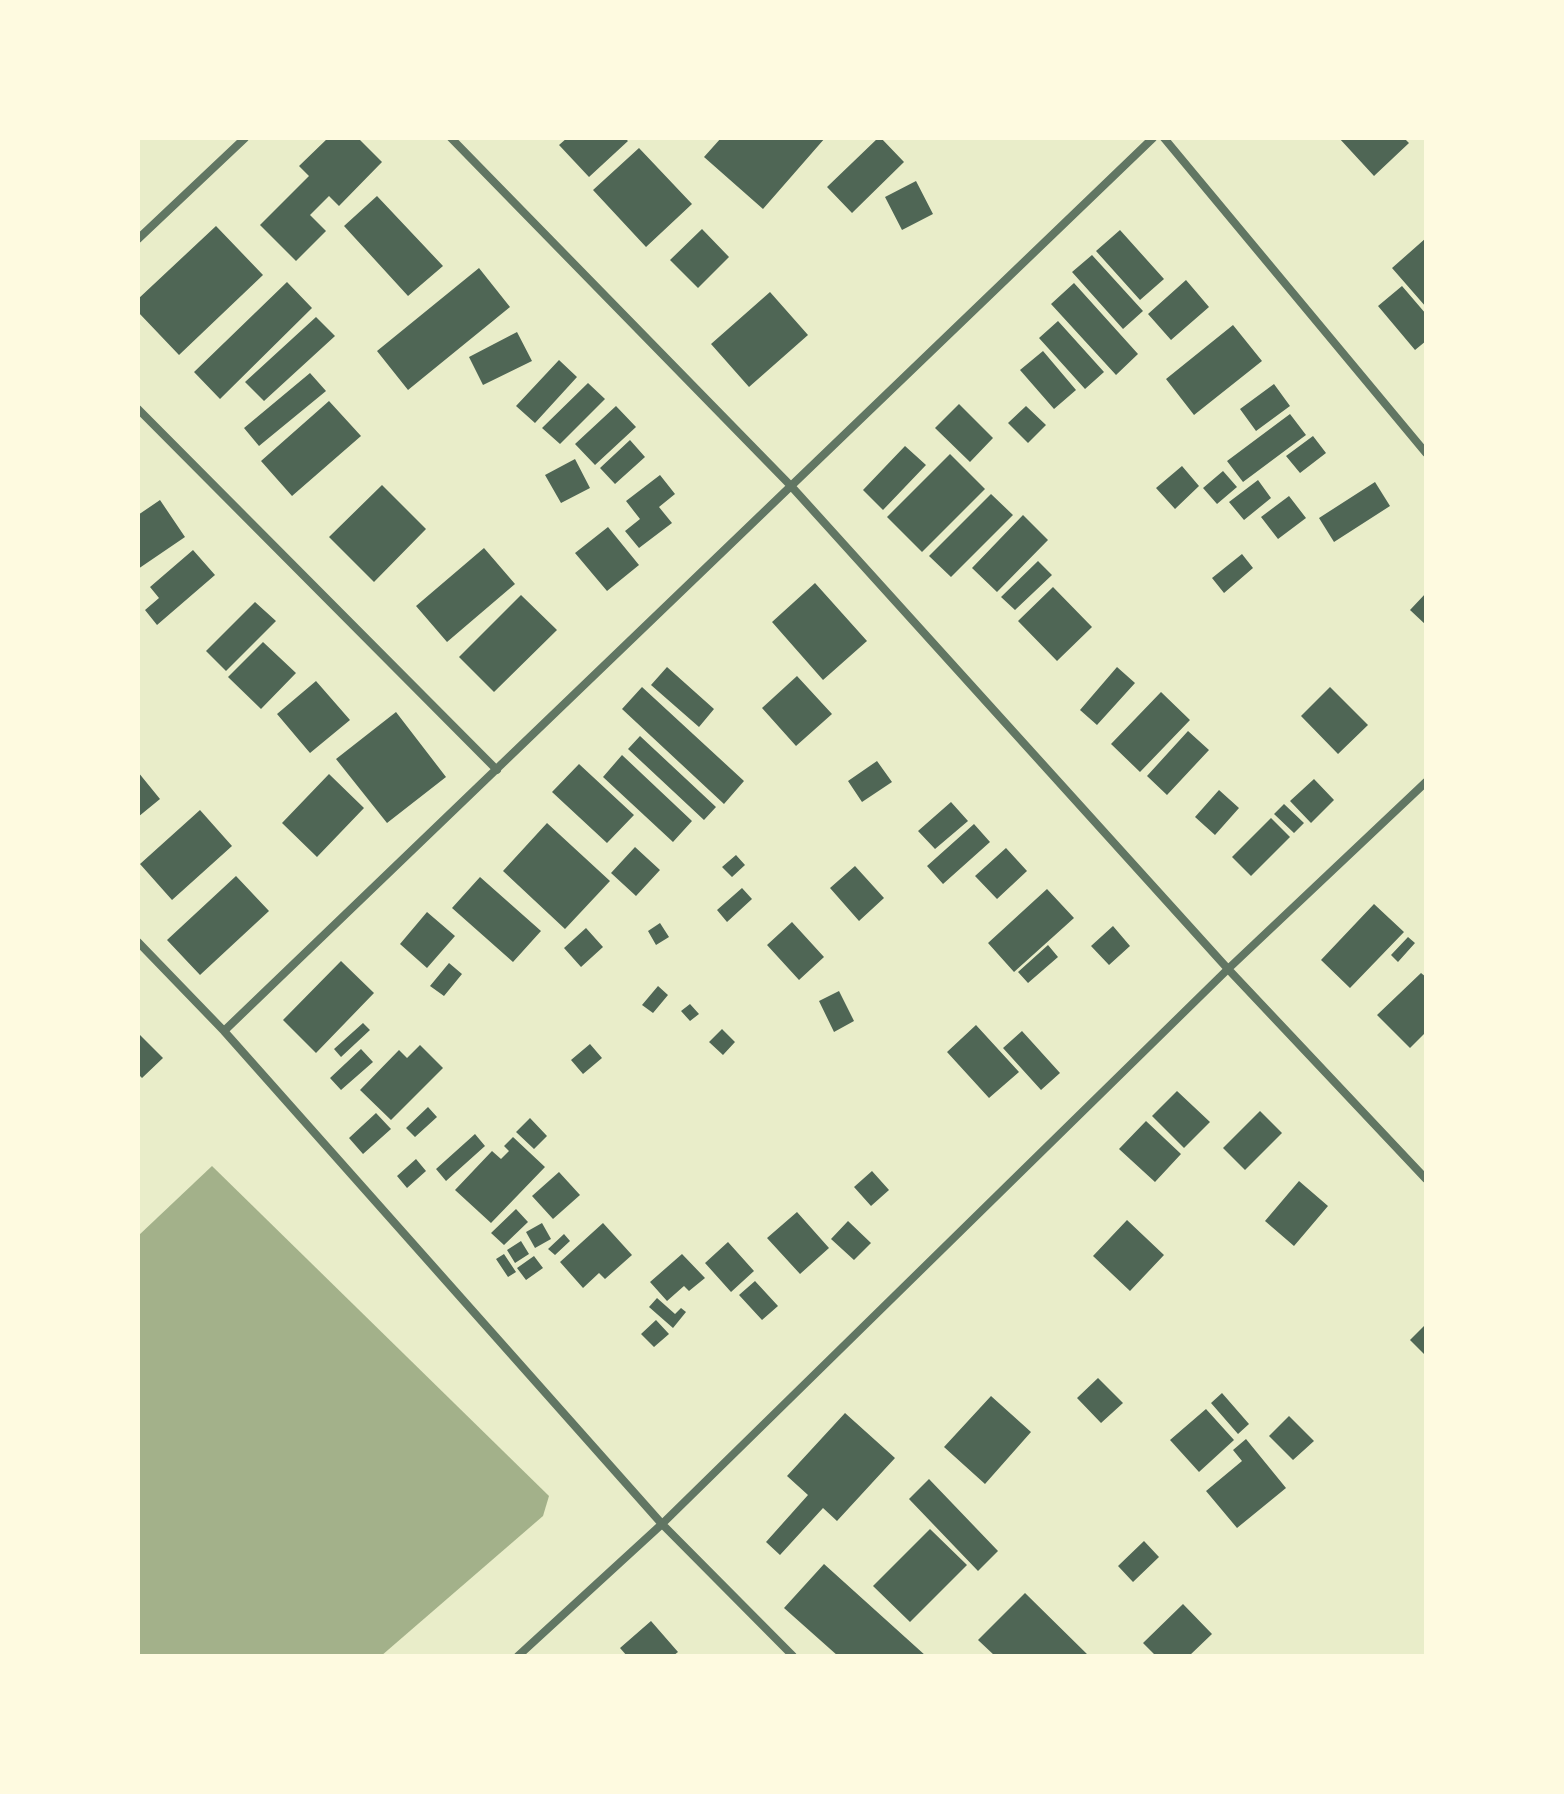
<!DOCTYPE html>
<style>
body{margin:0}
#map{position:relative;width:1564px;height:1794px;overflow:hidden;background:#e9edc9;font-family:Figtree,sans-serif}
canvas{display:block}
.frame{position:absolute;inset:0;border:140px solid #fefae0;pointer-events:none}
</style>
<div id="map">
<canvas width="1564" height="1794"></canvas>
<div class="frame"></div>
</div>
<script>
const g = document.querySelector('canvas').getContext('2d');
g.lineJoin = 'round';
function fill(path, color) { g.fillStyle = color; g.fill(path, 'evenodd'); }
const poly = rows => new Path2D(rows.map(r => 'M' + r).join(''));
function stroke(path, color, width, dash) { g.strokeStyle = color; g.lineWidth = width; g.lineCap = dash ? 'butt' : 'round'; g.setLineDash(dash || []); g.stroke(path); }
const water = poly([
 [212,1166,549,1496,543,1516,381,1656,138,1656,138,1236]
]);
const building = poly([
 [328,138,358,138,382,162,339,206,329,196,310,215,326,231,296,261,260,225,309,176,299,166],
 [567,138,625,138,628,141,589,177,559,145],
 [721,138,825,138,763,209,704,157],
 [878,138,881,138,904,162,852,213,827,187],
 [1339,138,1404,138,1409,143,1374,176],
 [639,148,692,204,646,247,593,190],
 [916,181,933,214,902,230,885,197],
 [377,196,443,266,408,296,344,226],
 [216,226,263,275,179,355,138,312,138,299],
 [702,229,729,257,698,288,670,260],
 [1120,230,1164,279,1140,300,1096,251],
 [1426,238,1426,307,1392,268],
 [1092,255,1143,311,1123,329,1072,272],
 [479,268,510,307,408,390,377,351],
 [1186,280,1209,307,1171,340,1148,314],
 [287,282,312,308,220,399,194,372],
 [1074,283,1138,354,1116,375,1051,304],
 [1402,286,1426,314,1426,341,1415,350,1378,306],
 [770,292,808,335,749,387,711,344],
 [316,317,335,336,264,401,245,382],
 [1058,321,1104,372,1085,389,1039,338],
 [1233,325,1262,361,1194,415,1166,379],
 [517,332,532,361,483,385,469,357],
 [1043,351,1076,390,1054,409,1020,370],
 [559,360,577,377,535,423,516,406],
 [310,373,326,391,259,446,244,428],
 [588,383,605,399,560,444,542,428],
 [1274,384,1290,406,1256,431,1240,409],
 [329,401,361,436,292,496,261,461],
 [959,404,993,438,970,462,935,428],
 [616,406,636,427,595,465,575,444],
 [1026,406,1046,425,1028,443,1008,423],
 [1290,414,1306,435,1243,482,1227,461],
 [1313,436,1326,453,1300,473,1286,456],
 [630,440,645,457,615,484,600,468],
 [905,446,926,465,883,510,863,490],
 [950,454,985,489,922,552,887,517],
 [575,459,590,488,561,503,545,475],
 [1182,466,1199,486,1175,509,1156,488],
 [1223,471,1237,487,1217,504,1203,488],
 [660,475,675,494,659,507,672,523,639,548,625,531,640,519,626,501],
 [1258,480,1271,498,1244,520,1229,502],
 [1375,482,1390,506,1334,542,1319,518],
 [382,485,426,529,374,582,329,537],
 [991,494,1013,515,951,577,929,556],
 [1289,496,1306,518,1278,539,1261,517],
 [160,500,185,537,138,569,138,515],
 [1023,515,1048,540,997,592,972,568],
 [608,527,639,565,607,591,575,553],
 [484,548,515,584,447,642,416,606],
 [193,550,215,575,157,625,145,610,159,598,150,587],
 [1242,554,1253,568,1224,593,1212,578],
 [1038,561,1052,575,1015,610,1001,597],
 [815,583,867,641,823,680,772,622],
 [1053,587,1092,627,1057,661,1018,621],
 [1426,593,1426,625,1410,610],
 [521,595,557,630,494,692,459,657],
 [255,602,276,621,226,671,206,651],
 [263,642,296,673,261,709,228,677],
 [667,667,714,709,699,727,651,685],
 [1117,667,1135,683,1097,725,1080,710],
 [797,676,832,714,796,746,762,708],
 [316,681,350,720,310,753,277,714],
 [642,687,744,781,724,804,622,709],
 [1330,687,1368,725,1338,754,1301,716],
 [1161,692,1190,720,1140,772,1111,744],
 [396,712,446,777,387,823,336,759],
 [1188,731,1209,750,1167,795,1147,776],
 [640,736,716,807,704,820,628,749],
 [622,755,692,821,673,842,603,777],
 [877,761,892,782,862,802,848,781],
 [579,764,634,815,607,843,552,792],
 [138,772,160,799,138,817],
 [329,774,364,808,317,857,282,823],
 [1314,779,1334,800,1311,823,1290,801],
 [1219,790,1239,808,1215,835,1195,817],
 [951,802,968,821,935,849,918,831],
 [1284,804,1304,823,1294,833,1274,814],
 [200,810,232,846,172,900,140,864],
 [1271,818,1290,837,1251,876,1232,857],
 [547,823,610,881,565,929,503,871],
 [974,824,990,842,943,884,927,866],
 [635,847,660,870,636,896,611,873],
 [1006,848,1027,871,997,899,975,876],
 [736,855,745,865,732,877,722,867],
 [855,866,884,898,859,921,830,888],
 [236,876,269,911,200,975,167,940],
 [480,877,541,931,513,962,452,908],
 [742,888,752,899,727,922,717,910],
 [1047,889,1074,918,1014,972,988,943],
 [1374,904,1404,932,1350,988,1321,960],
 [427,912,455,936,427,968,400,944],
 [792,922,824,957,799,980,767,945],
 [660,923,669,937,656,945,648,931],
 [1113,926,1130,946,1109,965,1091,946],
 [586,928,603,947,581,967,564,948],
 [1408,937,1415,943,1398,962,1391,955],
 [1048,945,1058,957,1028,983,1018,972],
 [341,961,374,993,316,1053,283,1020],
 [449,963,462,974,444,996,430,986],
 [1421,973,1426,977,1426,1032,1410,1048,1377,1015],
 [658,986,668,995,653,1013,642,1005],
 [839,991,854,1021,834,1032,819,1001],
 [690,1004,699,1014,690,1021,681,1011],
 [363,1023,370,1030,341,1057,334,1049],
 [976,1025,1019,1072,989,1098,947,1052],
 [722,1029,735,1042,723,1055,709,1042],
 [1022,1031,1060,1073,1041,1090,1003,1048],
 [138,1033,163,1058,142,1078,138,1074],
 [590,1044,602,1058,583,1074,571,1060],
 [420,1045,443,1068,391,1120,360,1090,399,1050,407,1058],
 [361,1049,373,1062,341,1090,330,1078],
 [1177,1091,1210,1122,1184,1148,1152,1116],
 [428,1107,437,1117,415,1137,406,1128],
 [1260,1111,1282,1133,1245,1170,1223,1148],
 [376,1113,391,1129,363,1154,349,1138],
 [530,1118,547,1136,534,1149,516,1132],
 [1146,1121,1181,1154,1155,1182,1119,1149],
 [475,1134,485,1146,446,1181,436,1169],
 [513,1137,545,1167,491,1223,455,1190,492,1151,501,1159,509,1151,504,1146],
 [416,1159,426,1171,407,1188,397,1176],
 [872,1171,889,1190,871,1206,854,1187],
 [559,1172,580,1195,553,1219,532,1196],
 [1299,1181,1328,1206,1294,1246,1265,1221],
 [516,1209,528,1222,504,1245,491,1233],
 [797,1212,829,1248,800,1274,767,1238],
 [1127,1220,1164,1255,1130,1291,1093,1256],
 [848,1221,871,1243,854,1260,831,1239],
 [542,1223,551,1239,535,1248,526,1232],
 [603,1223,632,1255,605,1279,599,1273,583,1288,560,1262],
 [564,1234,570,1241,555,1255,548,1249],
 [521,1241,529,1254,515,1263,507,1250],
 [728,1242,754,1271,731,1292,705,1263],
 [504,1254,516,1272,508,1277,496,1259],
 [682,1254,705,1278,689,1291,684,1286,667,1301,650,1282],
 [534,1256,543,1268,526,1280,517,1268],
 [755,1281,778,1306,762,1320,739,1295],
 [657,1298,675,1314,681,1308,686,1312,673,1328,649,1307],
 [656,1320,669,1334,654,1347,641,1334],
 [1426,1324,1426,1356,1410,1340],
 [1098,1378,1123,1403,1101,1423,1077,1398],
 [1222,1393,1249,1424,1238,1434,1211,1403],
 [991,1396,1031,1432,985,1484,944,1447],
 [1206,1409,1234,1440,1199,1472,1170,1440],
 [845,1413,895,1458,837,1521,823,1508,780,1555,766,1542,808,1495,787,1476],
 [1289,1416,1314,1441,1293,1460,1269,1436],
 [1246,1439,1286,1488,1237,1528,1206,1491,1242,1461,1233,1450],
 [929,1479,998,1551,978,1571,909,1499],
 [930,1529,967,1565,910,1622,873,1586],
 [1144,1541,1159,1557,1133,1582,1118,1566],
 [824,1564,926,1656,838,1656,784,1608],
 [1025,1593,1089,1656,995,1656,978,1640],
 [1183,1604,1212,1634,1189,1656,1156,1656,1143,1643],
 [651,1621,678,1652,673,1656,627,1656,620,1648]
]);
const minor = poly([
 [451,138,791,486,1228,969,1426,1179],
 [1164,138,1426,453],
 [138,239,245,138],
 [138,409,497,770],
 [138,942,224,1031,662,1524,793,1656],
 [224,1031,1153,138],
 [518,1656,662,1524,1228,969,1426,782]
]);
fill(water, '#a3b18a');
fill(building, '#4f6655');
stroke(minor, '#617663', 8);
</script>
